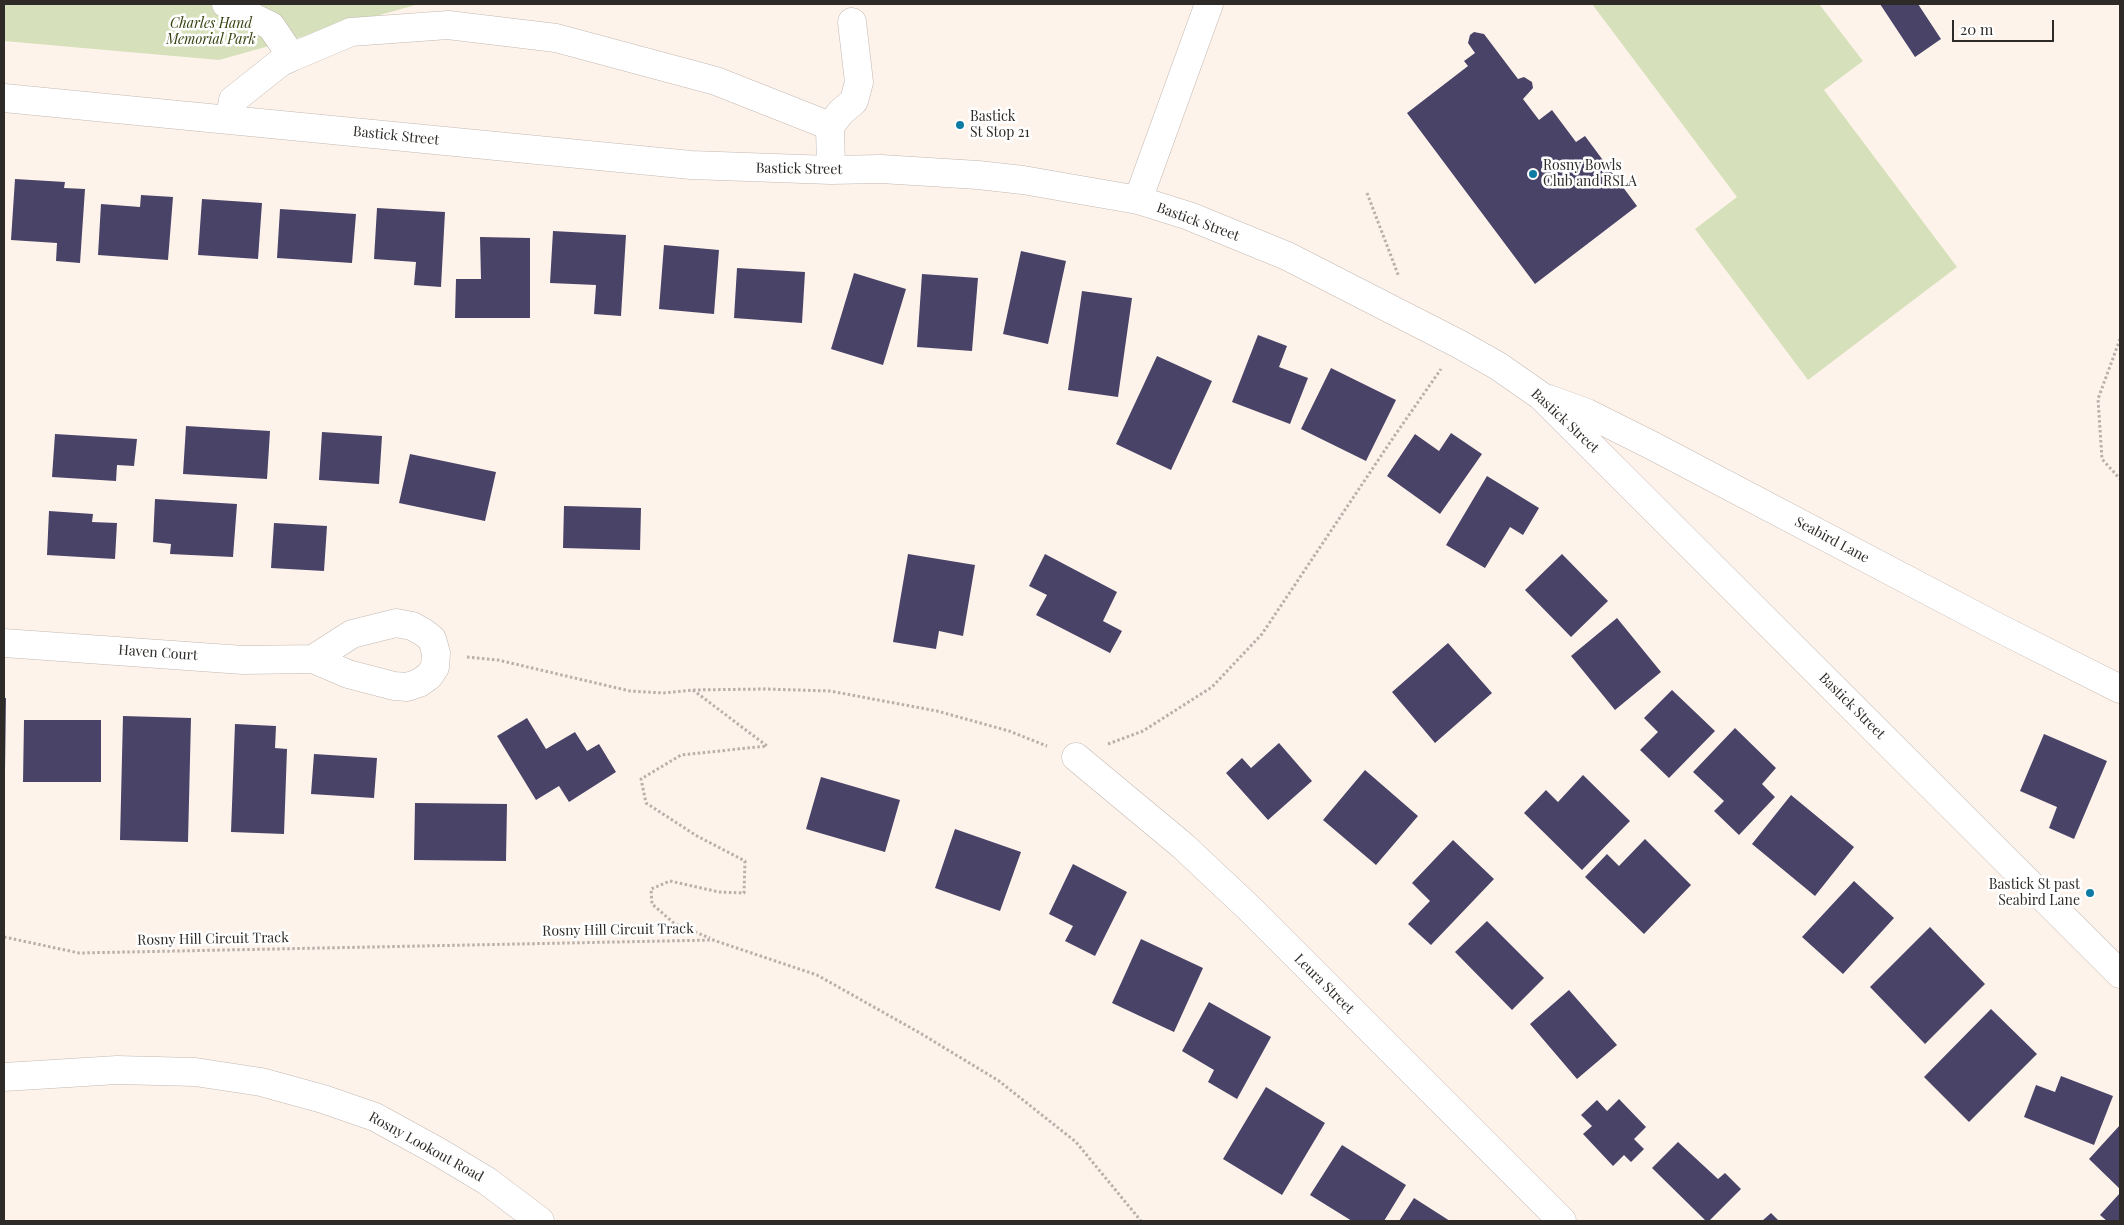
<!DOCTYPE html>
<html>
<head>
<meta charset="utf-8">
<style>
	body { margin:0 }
	#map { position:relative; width:2124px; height:1225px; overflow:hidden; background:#fef3eb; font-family:"Playfair Display",serif }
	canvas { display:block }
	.frame { position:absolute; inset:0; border:5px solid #2e2a27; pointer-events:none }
	.scale { position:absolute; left:1952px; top:20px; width:102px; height:22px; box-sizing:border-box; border:2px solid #2e2a27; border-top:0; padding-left:6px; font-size:15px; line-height:18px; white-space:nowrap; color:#2e2a27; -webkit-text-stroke:4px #fff; paint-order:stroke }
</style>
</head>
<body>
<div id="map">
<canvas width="2124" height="1225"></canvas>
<div class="frame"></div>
<div class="scale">20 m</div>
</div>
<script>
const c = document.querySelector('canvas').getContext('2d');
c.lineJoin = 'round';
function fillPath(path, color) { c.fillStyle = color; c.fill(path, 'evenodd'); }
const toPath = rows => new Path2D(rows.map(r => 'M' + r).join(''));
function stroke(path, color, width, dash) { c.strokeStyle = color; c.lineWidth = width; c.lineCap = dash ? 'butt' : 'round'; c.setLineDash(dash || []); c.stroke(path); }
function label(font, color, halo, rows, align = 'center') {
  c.font = font + ' "Playfair Display",serif'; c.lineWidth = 5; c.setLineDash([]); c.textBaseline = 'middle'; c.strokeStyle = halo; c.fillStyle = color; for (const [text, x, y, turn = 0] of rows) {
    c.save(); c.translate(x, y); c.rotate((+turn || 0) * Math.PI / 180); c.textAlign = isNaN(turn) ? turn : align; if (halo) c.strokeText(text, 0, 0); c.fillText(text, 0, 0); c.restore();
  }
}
const green = toPath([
	[4,4,419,4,219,60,4,41],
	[1592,4,1819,4,1863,61,1824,90,1957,267,1808,380,1695,229,1737,197]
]);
const building = toPath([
	[1880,4,1918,4,1941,39,1915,57],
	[1474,32,1484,34,1518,79,1524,77,1532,82,1533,88,1523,99,1539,120,1552,110,1576,142,1585,136,1637,206,1535,284,1407,113,1468,66,1464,61,1475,53,1468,43,1470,35],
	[15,179,65,182,64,188,85,189,80,263,56,261,57,243,11,240],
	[141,195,173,197,168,260,98,255,101,204,140,207],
	[202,199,262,203,258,259,198,255],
	[377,208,445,212,441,287,414,285,416,262,374,259],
	[280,209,356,214,352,263,277,258],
	[553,231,626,235,621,316,594,314,596,285,550,283],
	[480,237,530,238,530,318,455,318,456,279,481,279],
	[664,245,719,250,714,314,659,309],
	[1021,251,1066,261,1048,344,1003,334],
	[737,268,805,272,802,323,734,318],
	[854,273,906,289,883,365,831,349],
	[922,274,978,278,972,351,917,347],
	[1082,291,1132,298,1118,397,1068,390],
	[1258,335,1287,346,1279,367,1308,378,1290,424,1232,402],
	[1157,356,1212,381,1171,470,1116,444],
	[1331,368,1396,400,1366,461,1301,429],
	[186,426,270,431,267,479,183,474],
	[322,432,382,436,379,484,319,480],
	[1451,433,1482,454,1440,514,1387,476,1415,434,1439,451],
	[55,434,137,439,134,466,117,465,116,481,52,477],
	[410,454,496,472,485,521,399,503],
	[1487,476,1539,508,1523,535,1510,527,1485,568,1446,545],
	[155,499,237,504,233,557,170,554,171,544,153,542],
	[564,506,641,508,640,550,563,548],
	[49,511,93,514,92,522,117,523,115,559,47,555],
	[274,523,327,526,324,571,271,568],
	[908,554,975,565,963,636,939,631,936,649,893,642],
	[1045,554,1117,592,1103,621,1122,631,1110,653,1036,615,1047,595,1029,586],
	[1562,554,1608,601,1571,637,1525,590],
	[1617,618,1661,672,1615,710,1571,656],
	[1448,643,1492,693,1435,743,1392,692],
	[1672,690,1715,731,1669,778,1640,750,1658,732,1644,718],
	[4,698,6,698,5,770,4,770],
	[123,716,191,718,188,842,120,840],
	[527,718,546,749,575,732,587,751,599,744,616,772,569,802,559,786,536,800,497,736],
	[24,720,101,720,101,782,23,782],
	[235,724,276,726,275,748,287,749,284,834,231,832],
	[1735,728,1776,768,1762,784,1775,797,1739,835,1714,811,1724,801,1693,772],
	[2044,734,2107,761,2074,839,2049,828,2057,807,2020,791],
	[1279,743,1312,781,1268,820,1226,773,1242,758,1251,768],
	[314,754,377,758,374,798,311,794],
	[1365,770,1418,816,1376,865,1323,820],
	[1583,775,1630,821,1582,870,1524,813,1546,790,1558,802],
	[821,777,900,800,885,852,806,829],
	[1791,795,1854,847,1815,896,1752,844],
	[415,803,507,804,506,861,414,860],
	[955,829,1021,852,1000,911,935,888],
	[1645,839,1691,885,1644,934,1585,877,1607,854,1619,866],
	[1453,840,1494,879,1431,945,1408,924,1430,901,1412,883],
	[1073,864,1127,892,1095,956,1065,941,1073,926,1049,914],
	[1854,881,1894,918,1843,974,1802,937],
	[1487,921,1544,978,1512,1010,1455,952],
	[1930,927,1985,984,1925,1044,1870,987],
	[1141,939,1203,968,1174,1032,1112,1003],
	[1569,990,1617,1045,1577,1079,1530,1024],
	[1209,1002,1271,1037,1237,1099,1208,1082,1214,1070,1182,1051],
	[1991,1009,2037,1054,1969,1122,1924,1077],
	[2061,1076,2113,1096,2094,1145,2024,1117,2036,1085,2055,1092],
	[1266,1087,1325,1123,1282,1195,1223,1159],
	[1619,1099,1646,1127,1634,1139,1644,1149,1631,1162,1624,1155,1613,1166,1583,1134,1592,1126,1581,1115,1597,1100,1607,1111],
	[2120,1125,2120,1189,2089,1159],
	[1678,1142,1718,1179,1725,1173,1741,1189,1709,1221,1706,1221,1652,1168],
	[1342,1145,1406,1185,1384,1221,1352,1221,1310,1195],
	[2120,1193,2120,1221,2107,1221,2100,1215],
	[1414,1198,1450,1221,1399,1221],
	[1771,1213,1779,1221,1762,1221]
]);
const path = toPath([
	[1367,193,1399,277],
	[2120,339,2098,399,2102,459,2120,479],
	[467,657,498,660,630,691,663,693,693,690,765,689,830,691,937,711,1009,731,1047,746],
	[693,690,767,746,681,755,641,779,646,803,697,836,745,861,744,893,719,892,670,881,651,889,652,904,675,924,710,938],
	[1108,744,1143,731,1212,687,1262,634,1395,435,1441,369],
	[4,937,79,953,713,940,817,975,920,1033,999,1081,1076,1142,1141,1221]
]);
const minor = toPath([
	[226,4,271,26,292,57],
	[4,98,691,165,831,170,881,169,978,175,1023,180,1138,200,1189,216,1287,256,1459,344,1498,366,1541,396,2120,974],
	[230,119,233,100,281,62,292,57,351,32,448,25,556,38,716,81,830,126],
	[831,170,830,126,841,112,854,101,859,82,852,22],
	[1138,200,1209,4],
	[1549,399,1587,413,1653,446,1997,627,2120,689],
	[4,643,243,660,313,659,348,674,394,686,407,687,419,683,429,676,435,667,436,653,432,639,423,632,412,626,396,623,352,634,313,659],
	[1076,757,1183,846,1250,909,1562,1221],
	[4,1077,117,1070,195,1072,261,1082,323,1099,375,1117,437,1151,487,1181,540,1221]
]);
const markers = [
	[960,125,5,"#0e7ba5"],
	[1533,174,5,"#0e7ba5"],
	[2090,893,5,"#0e7ba5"]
];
const parkNames = [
	["Charles Hand",211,24],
	["Memorial Park",211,40]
];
const poiNames = [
	["Bastick",970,117],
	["St Stop 21",970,133],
	["Rosny Bowls",1543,166],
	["Club and RSLA",1543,182],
	["Bastick St past",2080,885,"right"],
	["Seabird Lane",2080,901,"right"]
];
const streetNames = [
	["Bastick Street",396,136,6],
	["Bastick Street",799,169,1],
	["Bastick Street",1198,222,20],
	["Bastick Street",1565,421,43],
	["Seabird Lane",1832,540,28],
	["Haven Court",158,653,4],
	["Bastick Street",1852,706,45],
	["Rosny Hill Circuit Track",618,930,-1],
	["Rosny Hill Circuit Track",213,939,-1],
	["Leura Street",1324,984,45],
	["Rosny Lookout Road",426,1147,29]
];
fillPath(green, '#d6e0ba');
fillPath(building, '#494368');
stroke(minor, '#c3b8b1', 29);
stroke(path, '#b9b0aa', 3, [2.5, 2.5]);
stroke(minor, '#fff', 28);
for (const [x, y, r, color] of markers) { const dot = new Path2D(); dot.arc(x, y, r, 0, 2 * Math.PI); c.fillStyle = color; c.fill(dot); stroke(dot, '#fff', 2); }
label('italic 14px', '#35400d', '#fff', parkNames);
label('14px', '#2e2a27', '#fff', poiNames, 'left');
label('14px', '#2e2a27', '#fff', streetNames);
</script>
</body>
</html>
